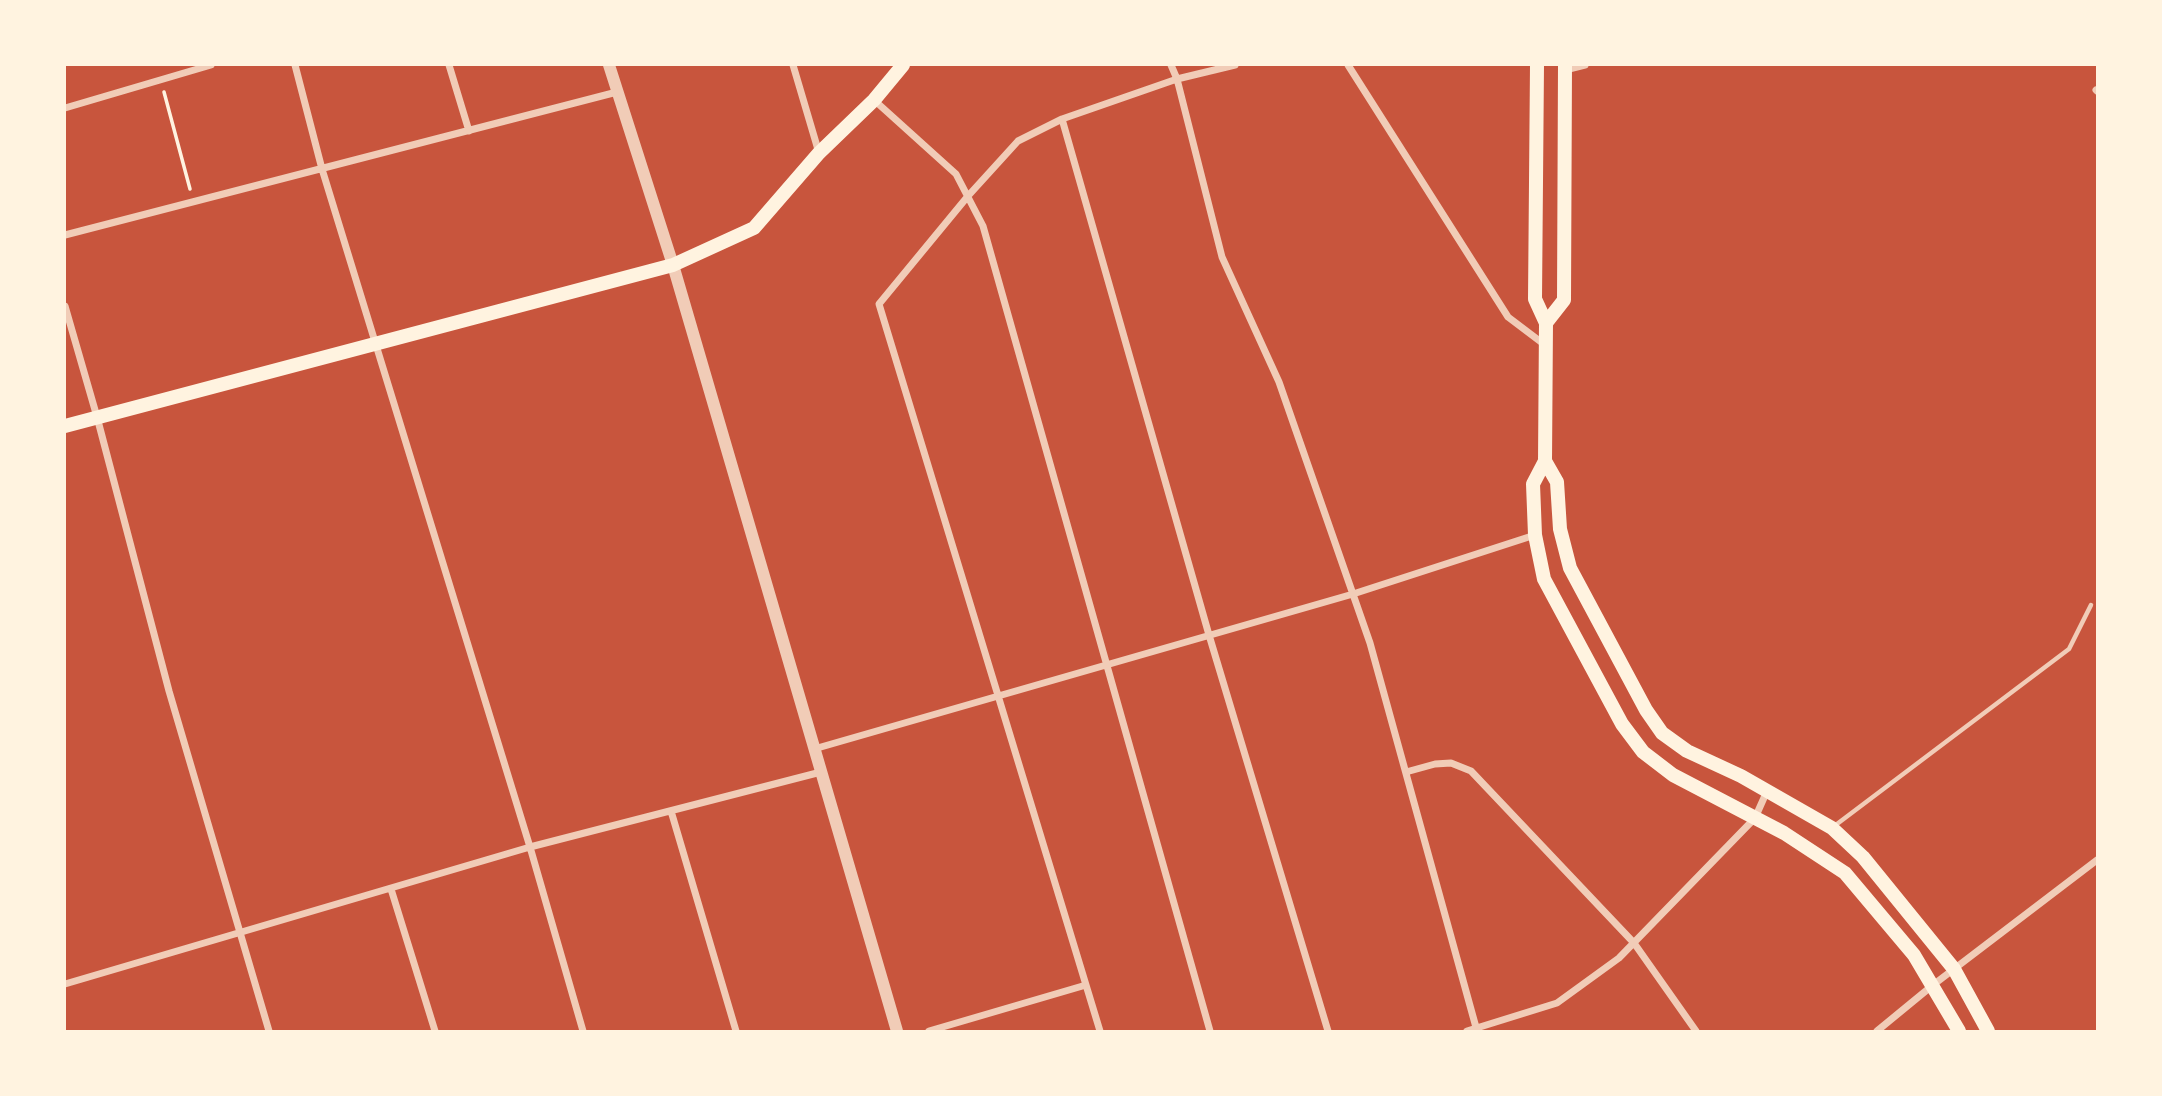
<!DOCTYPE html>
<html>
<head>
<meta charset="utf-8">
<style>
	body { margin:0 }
	#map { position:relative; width:2162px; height:1096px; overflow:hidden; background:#c8553d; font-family:Arial,sans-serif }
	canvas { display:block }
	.frame { position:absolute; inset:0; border:66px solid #fff3e0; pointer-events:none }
</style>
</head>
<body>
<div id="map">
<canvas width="2162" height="1096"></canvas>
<div class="frame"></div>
</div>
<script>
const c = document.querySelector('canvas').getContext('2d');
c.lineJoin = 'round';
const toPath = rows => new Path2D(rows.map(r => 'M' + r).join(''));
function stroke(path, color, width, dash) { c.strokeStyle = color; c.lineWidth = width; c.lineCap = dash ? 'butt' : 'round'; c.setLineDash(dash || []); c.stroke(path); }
const path = toPath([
	[164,92,190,189]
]);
const service = toPath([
	[1833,827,2069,649,2091,605]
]);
const minor = toPath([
	[295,65,322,169,530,847,583,1031],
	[449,65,469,131],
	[793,65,819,153],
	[1171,65,1177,79,1222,257,1279,382,1370,643,1477,1031],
	[1348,65,1508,317,1545,345],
	[1565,70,1585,65],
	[2096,90,2097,91],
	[874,100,956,174,983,226,1210,1031],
	[65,108,211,65],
	[1062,119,1209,635,1328,1031],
	[65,235,617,92],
	[65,306,97,417,169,691,269,1031],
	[814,749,1353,594,1535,535],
	[1406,772,1435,764,1451,763,1471,771,1634,943,1696,1031],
	[671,811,736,1031],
	[391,889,435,1031],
	[65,984,530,847,821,772],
	[929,1031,1086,985],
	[1100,1031,879,304,968,196,1018,141,1062,119,1177,79,1235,65],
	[1467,1031,1557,1003,1619,958,1755,818,1767,791],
	[1877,1031,1933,985,2097,860]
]);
const tertiary = toPath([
	[609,65,673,265,897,1031]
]);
const secondary = toPath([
	[1537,65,1535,299,1546,323,1545,461,1533,484,1535,535,1544,579,1622,724,1643,752,1673,775,1784,833,1845,873,1914,955,1959,1031],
	[1546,323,1564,300,1565,65],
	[65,426,673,265,754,228,819,153,874,100,903,65],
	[1545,461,1557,482,1560,529,1570,568,1646,710,1662,733,1687,751,1741,776,1832,828,1863,857,1954,969,1988,1031]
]);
stroke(path, '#fff3e0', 3.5);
stroke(service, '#f1ccb7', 4.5);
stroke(minor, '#f1ccb7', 7);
stroke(tertiary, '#f1ccb7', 12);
stroke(secondary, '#fff3e0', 14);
</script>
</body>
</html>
